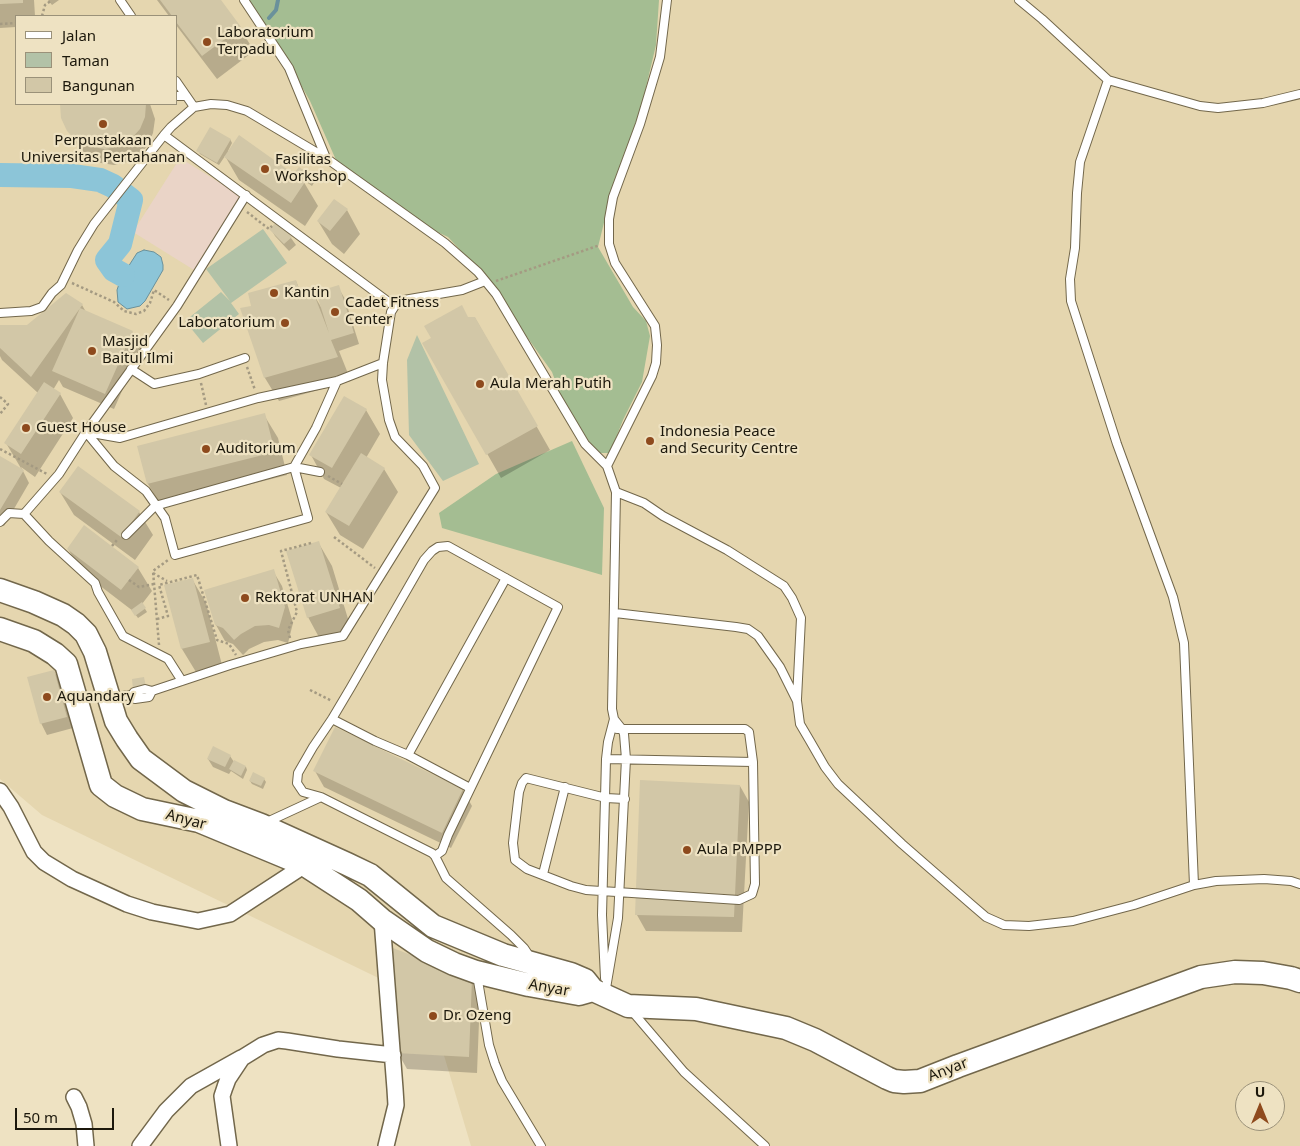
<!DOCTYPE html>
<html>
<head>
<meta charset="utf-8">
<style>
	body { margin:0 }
	#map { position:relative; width:1300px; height:1146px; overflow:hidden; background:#eee2c2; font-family:"Noto Sans",sans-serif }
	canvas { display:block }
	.legend { position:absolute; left:15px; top:15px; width:162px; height:90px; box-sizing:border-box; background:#eee2c2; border:1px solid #9a9179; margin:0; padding:6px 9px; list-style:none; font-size:15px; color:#1c180c }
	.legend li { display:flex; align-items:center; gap:10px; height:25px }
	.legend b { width:25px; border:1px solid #9a9179 }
	.north { position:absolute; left:1235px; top:1081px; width:50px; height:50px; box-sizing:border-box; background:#eee2c2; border:1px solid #9a9179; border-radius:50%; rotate:0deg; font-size:14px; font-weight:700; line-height:20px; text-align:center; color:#1c180c }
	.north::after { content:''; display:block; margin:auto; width:18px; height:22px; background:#8e4a1d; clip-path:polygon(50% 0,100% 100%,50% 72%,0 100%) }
	.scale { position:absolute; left:15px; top:1108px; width:99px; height:22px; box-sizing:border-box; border:2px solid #1c180c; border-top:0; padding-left:6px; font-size:15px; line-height:18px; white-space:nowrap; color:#1c180c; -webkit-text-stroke:4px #eee2c2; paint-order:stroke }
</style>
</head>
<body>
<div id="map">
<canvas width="1300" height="1146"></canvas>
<ul class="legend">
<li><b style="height:6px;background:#fff"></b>Jalan</li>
<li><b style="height:14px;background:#b2c2a7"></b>Taman</li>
<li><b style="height:14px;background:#d2c7a7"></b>Bangunan</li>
</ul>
<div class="north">U</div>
<div class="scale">50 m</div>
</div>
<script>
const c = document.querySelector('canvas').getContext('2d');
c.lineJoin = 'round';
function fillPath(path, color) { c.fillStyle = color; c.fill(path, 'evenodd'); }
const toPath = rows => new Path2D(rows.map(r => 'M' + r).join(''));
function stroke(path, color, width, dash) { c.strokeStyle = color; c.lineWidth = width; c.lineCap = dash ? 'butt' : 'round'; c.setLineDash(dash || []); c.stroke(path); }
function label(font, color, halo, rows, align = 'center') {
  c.font = font + ' "Noto Sans",sans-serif'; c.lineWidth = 4.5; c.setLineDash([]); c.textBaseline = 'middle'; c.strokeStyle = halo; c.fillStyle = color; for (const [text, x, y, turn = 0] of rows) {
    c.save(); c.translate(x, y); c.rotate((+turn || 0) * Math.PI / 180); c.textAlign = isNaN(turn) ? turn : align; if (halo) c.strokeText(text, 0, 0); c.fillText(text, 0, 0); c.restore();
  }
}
const built = toPath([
	[0,0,1300,0,1300,1146,471,1146,428,1002,42,815,0,779],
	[16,16,176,16,176,104,16,104],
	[1245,1091,1275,1091,1275,1121,1245,1121]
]);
const industrial = toPath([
	[180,158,241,196,194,270,133,232]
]);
const green = toPath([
	[263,229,287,263,231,303,239,314,203,343,185,321,221,292,230,301,206,269],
	[417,335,479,464,443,481,409,435,407,360]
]);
const forest = toPath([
	[249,0,659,0,656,45,633,142,614,182,598,247,633,307,646,321,650,336,642,382,623,420,610,453,599,453,569,418,552,372,480,271,448,237,433,230,336,160,310,101,284,55],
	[572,441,604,508,602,575,442,528,439,513,496,474]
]);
const water = toPath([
	[144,250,154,252,161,257,163,265,163,270,145,301,140,306,127,309,118,302,117,290,121,278,137,253,144,250]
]);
const shadow = toPath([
	[0,0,34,0,35,16,16,16,16,27,0,28],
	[48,0,59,0,52,5],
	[157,0,219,0,240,28,254,51,217,79,176,25,176,16,169,16],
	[61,104,150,104,155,119,153,133,148,145,139,155,127,162,114,165,101,163,88,157,78,147,63,117],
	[230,139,232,143,228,151,229,152,299,179,296,173,313,178,315,181,312,186,302,179,318,206,305,226,239,180,225,156,219,165,200,154,198,151],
	[347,210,360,234,344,254,332,244,318,221],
	[278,223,291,238,296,245,289,251,275,236,271,229],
	[296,281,301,293,311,290,321,307,338,287,345,299,359,344,339,351,351,381,279,401,265,378,253,306],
	[82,305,86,312,132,332,141,348,114,409,63,387,59,380,53,390,60,394,73,418,35,477,21,467,29,483,4,526,0,523,0,457,22,470,6,443,38,393,2,360,0,356,0,326,27,326],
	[468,318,475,318,550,450,501,478,424,343],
	[366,410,380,434,366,458,384,469,398,492,363,549,340,535,326,512,341,488,324,479,311,455],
	[264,415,278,438,287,475,162,507,148,484,139,447],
	[60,492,139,512,153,535,135,560,74,515],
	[318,542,332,566,352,632,321,641,308,617],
	[68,549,138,568,152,591,142,604,147,612,138,618,133,611,82,572],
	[273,571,282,586,293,623,288,643,278,640,264,642,249,649,243,655,233,644,225,641,216,625],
	[192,579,206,603,222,665,196,672,182,649,165,586],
	[54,671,60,683,73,728,47,735,41,723],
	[230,756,234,762,246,767,247,770,243,779,231,771,229,774,213,767,208,759],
	[315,771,463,790,472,806,451,848,324,787],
	[264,779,266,782,263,789,252,784,250,781],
	[641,782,740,786,749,802,742,932,646,931,637,915],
	[471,980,480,996,477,1073,407,1069,398,1053]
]);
const stream = toPath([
	[269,18,276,10,278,0]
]);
const river = toPath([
	[0,175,72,176,100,180,113,186,131,200,120,244,107,260,114,270,123,275]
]);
const building = toPath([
	[0,0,23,0,23,3,0,4],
	[160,0,221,0,241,27,202,56,176,22,176,16,172,16],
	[60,104,146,104,145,117,140,129,130,140,118,147,105,149,91,147,77,141,67,131,61,118],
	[210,127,231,139,217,163,196,151],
	[239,135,305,182,291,203,224,157],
	[299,167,314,177,310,183,294,173],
	[334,199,348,209,330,231,317,221],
	[278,221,292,237,284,244,269,229],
	[296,280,300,292,312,289,329,333,316,292,339,285,354,333,331,340,338,357,264,378,240,308,251,306,248,293],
	[66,293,83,304,31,377,0,348,0,325,27,325],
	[462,305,468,317,475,317,538,426,486,455,422,343,431,338,424,326],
	[80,308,133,331,105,394,52,371],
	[44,382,61,393,21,454,4,443],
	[344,396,367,409,332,468,309,455],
	[265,413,275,452,147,484,137,446],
	[361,453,385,468,349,526,325,512],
	[0,456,24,470,0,510],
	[78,466,140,511,121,537,59,492],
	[84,525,139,567,121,590,67,549],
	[319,541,340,608,307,618,286,551],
	[274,569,285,607,279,628,269,625,255,626,241,634,234,640,223,628,215,625,204,590],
	[193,578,210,642,181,649,164,585],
	[142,602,146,608,135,616,131,610],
	[54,670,67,717,40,724,27,677],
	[144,677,146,687,133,689,132,679],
	[335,727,463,789,442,833,313,771],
	[213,746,231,755,225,767,207,759],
	[234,760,246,766,241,776,229,769],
	[253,772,265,778,261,786,249,781],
	[640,780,740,785,734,917,635,915],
	[393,948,472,979,469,1057,397,1053]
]);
const path = toPath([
	[42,16,45,5,52,0],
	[0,24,16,23],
	[247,212,269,229,272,226],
	[496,281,600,245],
	[72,283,114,302,124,311,136,314,144,311,150,303,154,290,169,300],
	[247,367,255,390],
	[201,383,206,405],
	[0,397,8,404,0,414],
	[0,449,47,474],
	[328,476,342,484],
	[334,537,375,568],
	[112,546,117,540],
	[153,573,167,581],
	[129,580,139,587,154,584],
	[157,619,168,616,159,585,197,575,217,640,229,644,236,655],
	[290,638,288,630,297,612,281,551,311,543],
	[159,645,153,571,168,560],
	[310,690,332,701]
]);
const lane = toPath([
	[120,0,131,16],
	[244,0,289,68,326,158],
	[1019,0,1042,19,1108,80,1200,106,1218,108,1263,103,1300,94],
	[1108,80,1080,162,1077,193,1075,248,1070,279,1071,301,1117,444,1173,597,1184,643,1194,885],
	[176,81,194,107],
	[176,96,186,96],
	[164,135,394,306],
	[0,313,31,311,42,307,52,293,61,285,78,250,94,224,164,135,171,127,194,107,211,104,227,105,247,111,326,158,445,243,478,272,496,294,585,444,607,466,616,492,612,709,614,719,622,729,624,734,626,759,618,918,605,994],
	[131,369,154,384,199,374,245,358],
	[86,432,114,466,146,491,165,518,175,555,308,518,294,467,316,428,337,381],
	[86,432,120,438,258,398,337,381,383,363],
	[607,466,652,376,656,363,657,345,655,326,615,263,609,244,609,219,613,197,640,124,660,57,667,0],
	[616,492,644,503,663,516,727,550,784,586,792,598,801,618,797,699],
	[24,514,59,474,86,432,177,306,246,195],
	[0,522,9,513,24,514,49,541,95,583,98,592,123,636,168,659,182,681],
	[126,535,155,506,294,467,320,472],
	[615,613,736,627,748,629,758,636,780,667,797,701,800,724,810,741,825,767,838,784,902,844,972,905,986,917,1004,925,1029,926,1073,921,1134,905,1194,885,1216,881,1264,879,1291,881,1300,884],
	[132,695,134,692,145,689,152,691],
	[111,697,132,695,135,699,149,697,152,691,230,665,301,644,343,636,435,488,423,466,395,437,389,420,382,380,383,363,391,312,398,301,462,290,485,281],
	[332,719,375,741,408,755,470,788],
	[617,729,745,729,749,732,753,762],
	[408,755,506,578],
	[606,759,753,762,755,884,752,894,739,900,586,890,571,886,527,869,515,860,513,843,519,792,522,783,526,778,606,798,625,799],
	[321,797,303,792,297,783,298,773,313,747,332,719,351,687,424,560,432,551,438,547,448,546,558,607,448,835,442,851,435,856,446,878,511,935,524,948,530,957],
	[267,822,321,797,432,853,435,856],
	[543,874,565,787],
	[477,975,489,1045,495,1064,502,1081,541,1146],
	[605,978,602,915,606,759,608,742,614,719],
	[631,1010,684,1072,765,1146]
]);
const street = toPath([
	[0,791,11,807,34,852,44,862,72,879,127,904,152,912,198,921,230,914,305,865],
	[382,920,395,1089,396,1105,386,1146],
	[74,1097,79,1107,84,1124,86,1146],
	[140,1146,166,1111,191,1086,241,1058],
	[229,1146,222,1096,225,1087,228,1079,242,1058,263,1045,278,1040,287,1041,338,1049,393,1055]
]);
const secondary = toPath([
	[0,590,34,602,63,615,76,624,86,634,95,652,116,721,127,739,141,759,184,791,224,811,261,825,347,864,370,875,433,926,503,955,571,974,585,980,593,990],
	[0,629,34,641,55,654,66,664,101,785,115,796,142,809,199,821,305,865,359,900,382,920,427,951,454,964,476,972,529,985,579,994,593,990,628,1006,696,1009,786,1028,815,1040,887,1078,894,1081,904,1082,920,1081,958,1066,1201,977,1235,972,1263,973,1291,978,1300,981]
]);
const markers = [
	[207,42,5,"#8e4a1d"],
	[103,124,5,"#8e4a1d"],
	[265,169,5,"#8e4a1d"],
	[274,293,5,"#8e4a1d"],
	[335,312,5,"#8e4a1d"],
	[285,323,5,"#8e4a1d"],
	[92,351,5,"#8e4a1d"],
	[480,384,5,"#8e4a1d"],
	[26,428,5,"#8e4a1d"],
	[650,441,5,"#8e4a1d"],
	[206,449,5,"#8e4a1d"],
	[245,598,5,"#8e4a1d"],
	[47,697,5,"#8e4a1d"],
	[687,850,5,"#8e4a1d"],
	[433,1016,5,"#8e4a1d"]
];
const poiNames = [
	["Laboratorium",217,33],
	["Terpadu",217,50],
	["Perpustakaan",103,141,"center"],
	["Universitas Pertahanan",103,158,"center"],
	["Fasilitas",275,160],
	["Workshop",275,177],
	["Kantin",284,293],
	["Cadet Fitness",345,303],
	["Center",345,320],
	["Laboratorium",275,323,"right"],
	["Masjid",102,342],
	["Baitul Ilmi",102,359],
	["Aula Merah Putih",490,384],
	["Guest House",36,428],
	["Indonesia Peace",660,432],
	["and Security Centre",660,449],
	["Auditorium",216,449],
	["Rektorat UNHAN",255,598],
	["Aquandary",57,697],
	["Aula PMPPP",697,850],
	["Dr. Ozeng",443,1016]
];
const streetNames = [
	["Anyar",186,820,15],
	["Anyar",549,988,10],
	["Anyar",948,1070,-21]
];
fillPath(built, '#e5d6af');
fillPath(industrial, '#ead4c7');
fillPath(green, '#b2c2a7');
fillPath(forest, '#a4bd92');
fillPath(water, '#8cc5d8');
stroke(water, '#6a919b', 1);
fillPath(shadow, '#0003');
stroke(stream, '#6a919b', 4);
stroke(river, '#8cc5d8', 24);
fillPath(building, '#d2c7a7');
stroke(lane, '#72674b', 10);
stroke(street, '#72674b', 18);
stroke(secondary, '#72674b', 25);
stroke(path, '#a49a82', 2.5, [2.5, 2.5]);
stroke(lane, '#fff', 8);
stroke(street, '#fff', 15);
stroke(secondary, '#fff', 22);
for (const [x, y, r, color] of markers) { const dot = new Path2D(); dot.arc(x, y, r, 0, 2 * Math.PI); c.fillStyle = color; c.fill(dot); stroke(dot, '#eee2c2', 2); }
label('15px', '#1c180c', '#eee2c2', poiNames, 'left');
label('15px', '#1c180c', '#eee2c2', streetNames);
</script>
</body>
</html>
